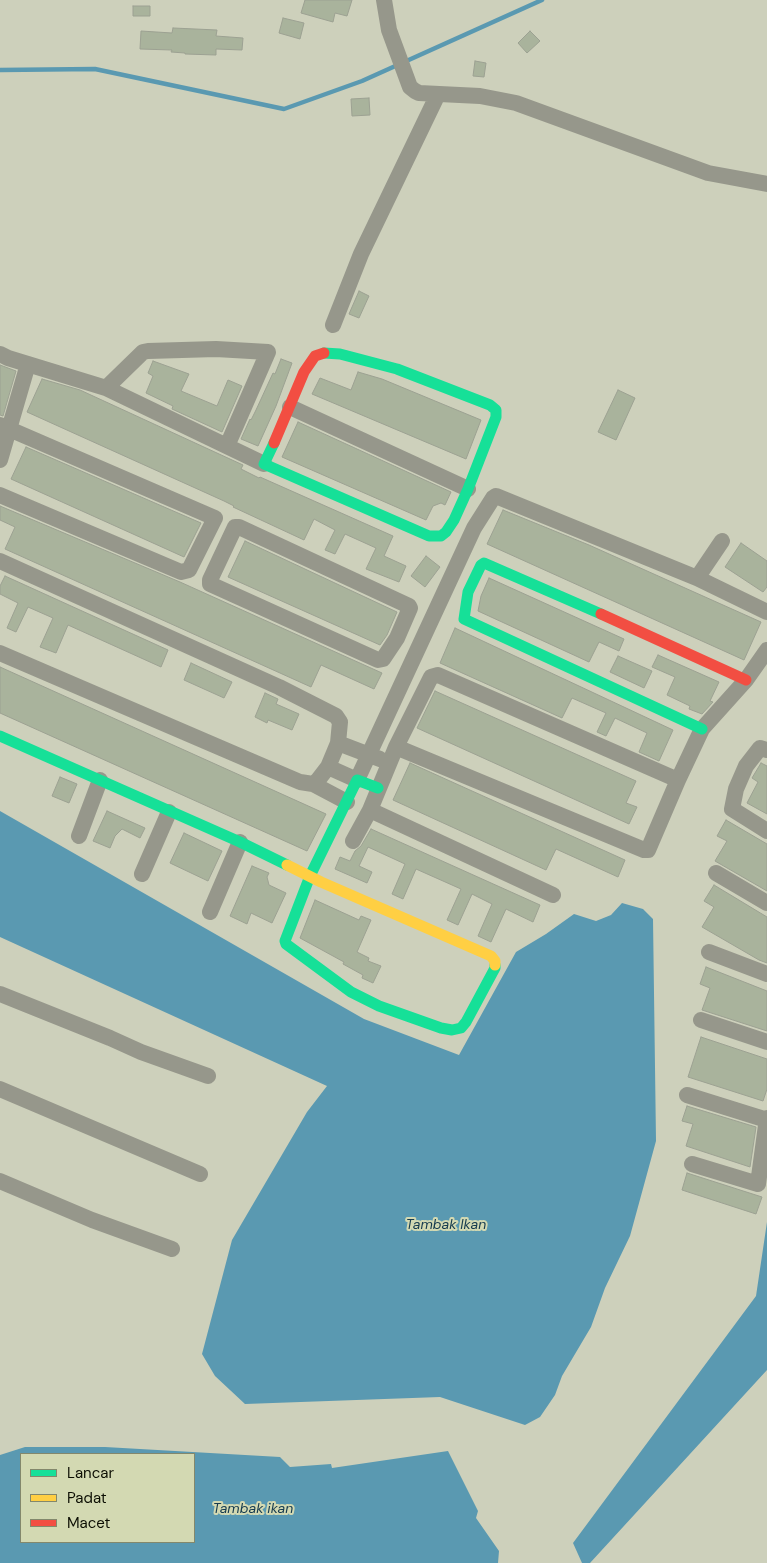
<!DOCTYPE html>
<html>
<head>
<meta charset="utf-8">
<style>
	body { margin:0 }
	#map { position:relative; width:767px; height:1563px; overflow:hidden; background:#cdd0bb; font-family:"DM Sans",sans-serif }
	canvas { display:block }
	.legend { position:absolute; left:20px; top:1453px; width:175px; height:90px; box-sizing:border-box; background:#d3d9b2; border:1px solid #83886c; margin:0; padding:6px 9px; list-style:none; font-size:15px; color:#0c0e03 }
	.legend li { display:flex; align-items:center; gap:10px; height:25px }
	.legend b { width:25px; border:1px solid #83886c }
</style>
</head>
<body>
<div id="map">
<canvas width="767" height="1563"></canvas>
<ul class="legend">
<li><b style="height:6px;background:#16e098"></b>Lancar</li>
<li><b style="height:6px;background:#ffcf43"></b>Padat</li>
<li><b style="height:6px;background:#f24e42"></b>Macet</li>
</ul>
</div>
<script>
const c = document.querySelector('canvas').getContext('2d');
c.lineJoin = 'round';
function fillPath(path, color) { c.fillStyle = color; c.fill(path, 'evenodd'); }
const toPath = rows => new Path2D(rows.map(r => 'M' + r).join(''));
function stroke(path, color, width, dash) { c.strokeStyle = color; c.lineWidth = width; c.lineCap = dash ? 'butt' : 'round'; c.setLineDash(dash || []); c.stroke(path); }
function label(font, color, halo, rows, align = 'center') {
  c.font = font + ' "DM Sans",sans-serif'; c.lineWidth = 4; c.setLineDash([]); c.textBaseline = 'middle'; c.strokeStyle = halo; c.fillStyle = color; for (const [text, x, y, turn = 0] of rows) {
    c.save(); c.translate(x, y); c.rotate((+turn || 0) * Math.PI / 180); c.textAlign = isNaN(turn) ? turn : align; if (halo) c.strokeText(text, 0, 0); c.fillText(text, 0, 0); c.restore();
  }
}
const water = toPath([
	[0,811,364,1019,459,1055,516,952,546,934,574,914,596,921,611,915,622,903,643,909,653,919,656,1141,630,1236,605,1288,591,1327,562,1376,555,1395,540,1417,525,1425,440,1397,245,1404,215,1376,202,1354,232,1240,307,1112,327,1086,0,937],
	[767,1222,767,1370,590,1563,582,1563,573,1543,756,1296],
	[25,1447,105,1447,280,1457,290,1467,331,1464,332,1468,448,1451,478,1511,476,1518,499,1551,498,1563,0,1563,0,1455],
	[21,1454,194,1454,194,1542,21,1542]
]);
const stream = toPath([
	[0,70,95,69,284,109,362,81,542,0]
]);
const building = toPath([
	[305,0,352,0,347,16,335,13,333,22,301,13,305,0],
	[133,6,150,6,150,16,133,16,133,6],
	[283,18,304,23,300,39,279,33,283,18],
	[173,28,217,30,216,36,243,38,242,50,216,49,216,55,185,54,185,53,171,52,172,50,140,49,141,31,172,33,173,28],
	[530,31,540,41,527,53,518,43,530,31],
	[475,61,486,63,484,77,473,76,475,61],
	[369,98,370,115,352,116,351,99,369,98],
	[359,291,369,296,359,318,349,314,359,291],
	[281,359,292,363,276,406,258,446,241,439,250,419,251,420,256,410,273,373,275,374,281,359],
	[153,361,189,374,181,391,217,406,228,380,242,386,222,432,172,409,173,406,146,393,153,376,148,373,153,361],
	[0,365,16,371,3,416,0,415,0,365],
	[358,372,382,379,481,420,466,459,312,394,320,378,351,390,358,372],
	[42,379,80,390,243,465,241,469,259,478,260,477,393,536,384,556,406,566,399,582,366,569,376,548,345,534,335,554,325,550,335,530,314,519,304,540,233,507,234,506,224,501,27,412,42,379],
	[618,390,635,398,616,440,598,432,618,390],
	[298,422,451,492,445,505,441,503,433,506,426,520,282,457,298,422],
	[26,447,201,523,184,557,11,479,26,447],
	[0,506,180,582,382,673,374,689,321,665,311,687,5,549,15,527,0,520,0,506],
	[503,510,589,545,761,622,744,660,487,544,503,510],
	[245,541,397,612,387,635,380,645,228,577,245,541],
	[741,543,767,561,767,587,763,592,725,567,741,543],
	[426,556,440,567,425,587,411,576,426,556],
	[5,576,168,650,161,667,68,625,56,653,40,647,53,618,28,607,16,632,7,628,18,603,0,594,0,586,5,576],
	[489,578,624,639,619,651,599,642,589,662,478,611,481,596,489,578],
	[455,628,673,730,659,761,639,752,647,733,615,718,606,736,597,732,606,713,572,698,562,718,440,663,455,628],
	[658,655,719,682,710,701,713,702,702,714,689,709,690,706,667,695,675,677,652,667,658,655],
	[618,656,652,671,644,688,610,672,618,656],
	[191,663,232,682,224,698,184,680,191,663],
	[0,667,326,814,307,851,0,713,0,667],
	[435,691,636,781,626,803,637,807,629,824,417,728,435,691],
	[265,693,278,699,276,704,299,714,292,730,268,720,267,723,255,717,265,693],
	[410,763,625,860,618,877,556,849,546,870,393,800,410,763],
	[761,763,767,766,767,814,747,803,758,782,752,778,761,763],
	[60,777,77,784,69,803,52,796,60,777],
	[107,811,145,828,140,838,122,829,115,836,110,848,93,841,107,811],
	[726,820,767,844,767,891,715,861,727,841,717,836,726,820],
	[371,829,540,905,533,922,506,909,491,942,478,936,492,904,472,894,458,925,447,920,461,889,416,869,403,899,392,894,405,864,368,847,359,866,372,872,367,883,335,869,340,857,350,861,355,851,361,846,371,829],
	[184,833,222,851,208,881,170,863,184,833],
	[252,866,269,873,267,877,269,885,286,893,272,923,251,913,247,924,230,916,252,866],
	[714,885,767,917,767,963,759,960,702,927,714,907,704,901,714,885],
	[315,900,359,920,361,916,371,920,357,952,369,958,368,961,381,966,373,983,362,978,363,975,343,964,344,962,300,938,315,900],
	[706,967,767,991,767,1031,702,1010,710,988,700,984,706,967],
	[701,1037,767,1059,767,1089,763,1101,688,1077,701,1037],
	[687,1106,756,1127,750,1167,686,1146,693,1124,682,1121,687,1106],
	[687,1173,762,1197,756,1214,682,1190,687,1173]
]);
const street = toPath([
	[384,0,389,30,410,87,415,91,419,93,480,96,516,103,708,173,767,184],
	[333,325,361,254,438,94],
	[0,354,8,358,106,388,264,464],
	[106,388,143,352,148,351,216,349,268,352,227,446],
	[290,407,468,489],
	[0,425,215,518,189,570,181,572,0,495],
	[0,460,28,364],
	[235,527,239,527,409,606,410,608,397,638,383,659,378,660,210,584,210,580,235,527],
	[0,561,279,687,336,716,340,722,338,743,328,767],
	[697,578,722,541],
	[0,653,300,782,313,784,318,780,328,767,357,780,474,528,493,498,496,496,697,578,767,612],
	[338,743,380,759],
	[396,747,644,850,648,850,678,780,702,729,746,680,767,650],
	[767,750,760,748,746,766,736,789,732,809,767,831],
	[313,784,347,802],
	[79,836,100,780],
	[353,841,370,810],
	[716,873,767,903],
	[142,874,169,812],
	[553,895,370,810,396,747,431,677,438,675,678,780],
	[210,912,240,842],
	[709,952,767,974],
	[0,994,110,1038,141,1052,208,1076],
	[701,1020,767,1042],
	[0,1089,200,1174],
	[687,1095,767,1120],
	[692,1164,758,1184,767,1118],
	[0,1181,92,1220,172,1249]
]);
const fast = toPath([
	[274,443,264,464,429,536,441,536,446,532,454,520,468,489,496,417,496,410,490,405,397,369,340,354,324,353],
	[601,614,484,563,481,565,468,592,464,619,702,729],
	[0,736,240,842,287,865],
	[378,788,357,780,310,876,285,941,286,944,351,992,379,1006,441,1028,452,1030,461,1028,466,1022,495,968,495,965]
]);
const slow = toPath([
	[287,865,321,882,491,956,495,961,495,965]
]);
const jam = toPath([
	[274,443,304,372,315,356,324,353],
	[601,614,746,680]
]);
const waterNames = [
	["Tambak Ikan",446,1225],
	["Tambak ikan",253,1509]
];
fillPath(water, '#5a99b1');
stroke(stream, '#5a99b1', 4.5);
fillPath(building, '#a9b39c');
stroke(building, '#9ca192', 1);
stroke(street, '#96978b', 16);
stroke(fast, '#16e098', 11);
stroke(slow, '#ffcf43', 11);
stroke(jam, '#f24e42', 11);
label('italic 14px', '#153a4e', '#d3d9b2', waterNames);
</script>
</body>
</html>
